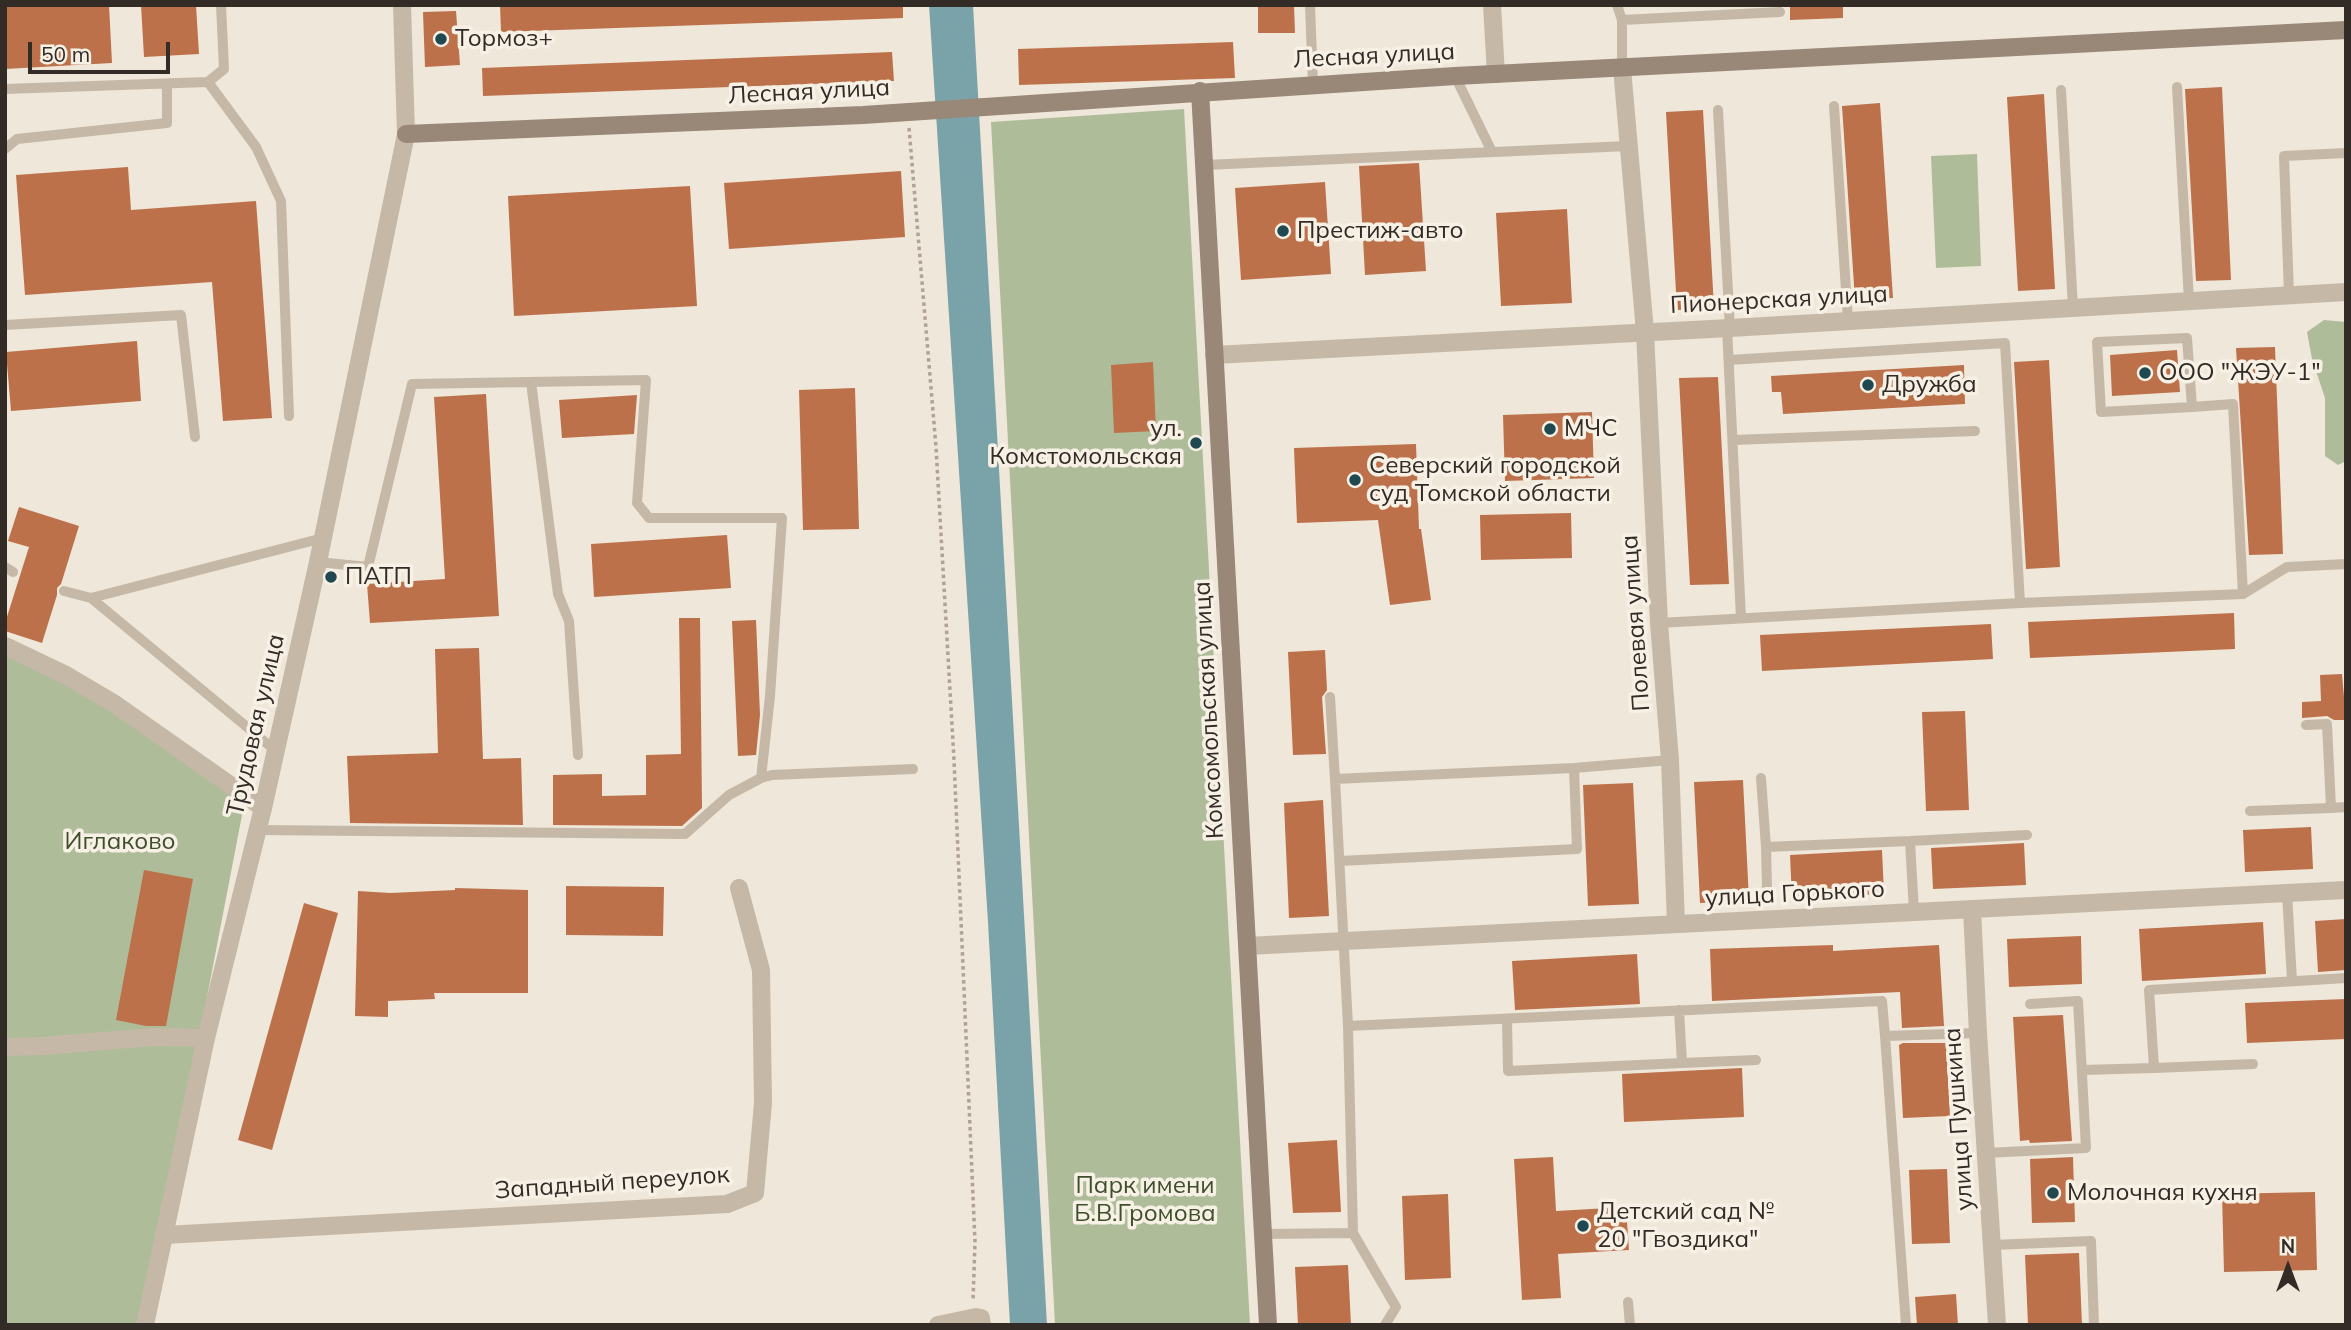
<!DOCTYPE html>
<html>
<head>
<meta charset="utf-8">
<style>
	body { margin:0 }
	#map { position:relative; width:2351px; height:1330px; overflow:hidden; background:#efe7d9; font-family:Mulish,sans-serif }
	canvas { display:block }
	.frame { position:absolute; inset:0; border:7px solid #322b26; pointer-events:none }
	.north { position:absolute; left:2253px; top:1232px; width:70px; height:70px; -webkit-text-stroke:5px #f7f0e5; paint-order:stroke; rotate:0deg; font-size:19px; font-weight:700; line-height:28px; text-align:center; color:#322b26 }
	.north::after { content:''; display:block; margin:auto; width:24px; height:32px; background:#322b26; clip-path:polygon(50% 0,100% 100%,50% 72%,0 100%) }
	.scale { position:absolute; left:28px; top:42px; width:142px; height:32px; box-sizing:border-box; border:4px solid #322b26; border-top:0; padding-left:9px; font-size:21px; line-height:24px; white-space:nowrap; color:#322b26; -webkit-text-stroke:5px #f7f0e5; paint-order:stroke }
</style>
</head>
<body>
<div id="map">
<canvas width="2351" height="1330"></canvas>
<div class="frame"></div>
<div class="north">N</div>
<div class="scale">50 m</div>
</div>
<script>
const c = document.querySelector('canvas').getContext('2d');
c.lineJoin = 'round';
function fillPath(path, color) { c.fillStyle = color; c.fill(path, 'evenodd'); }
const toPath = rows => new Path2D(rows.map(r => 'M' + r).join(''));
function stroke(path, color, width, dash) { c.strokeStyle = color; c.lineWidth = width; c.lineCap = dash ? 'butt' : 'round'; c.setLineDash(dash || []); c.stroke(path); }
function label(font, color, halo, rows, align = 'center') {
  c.font = font + ' Mulish,sans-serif'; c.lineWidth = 7; c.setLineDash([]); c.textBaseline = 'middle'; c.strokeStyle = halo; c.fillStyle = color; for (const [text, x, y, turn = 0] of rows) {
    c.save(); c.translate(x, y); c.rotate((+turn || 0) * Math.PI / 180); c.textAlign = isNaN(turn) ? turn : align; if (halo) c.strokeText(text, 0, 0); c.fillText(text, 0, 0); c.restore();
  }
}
const green = toPath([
	[1184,109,1250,1325,1055,1325,991,122],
	[1977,154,1981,266,1936,268,1931,156],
	[2324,320,2346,322,2346,461,2338,465,2325,456,2325,398,2312,359,2307,332],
	[5,637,63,664,247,789,144,1325,5,1325]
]);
const water = toPath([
	[929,5,973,5,1047,1325,1010,1325,988,922]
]);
const building = toPath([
	[5,5,109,5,112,63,5,69],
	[141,5,196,5,199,54,144,57],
	[500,5,903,5,903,18,501,32],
	[1258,5,1294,5,1295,33,1258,33],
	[1790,5,1843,5,1843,18,1790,20],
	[456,11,460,65,425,67,423,12],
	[1233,42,1235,78,1019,85,1018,49],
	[892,52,894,81,483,96,482,68],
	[2222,87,2231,280,2196,281,2185,89],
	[2044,94,2055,289,2018,291,2007,97],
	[1880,103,1893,298,1855,300,1842,106],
	[1703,110,1714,308,1677,310,1666,112],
	[1419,163,1426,271,1365,275,1359,166],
	[128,167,131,210,256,201,272,418,223,421,212,282,25,295,16,175],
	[901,171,905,237,729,249,724,183],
	[1325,182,1331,274,1241,280,1235,188],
	[690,186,697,306,514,316,508,196],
	[1567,209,1572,303,1501,306,1496,213],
	[137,341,141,401,11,411,6,352],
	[2275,347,2283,554,2249,555,2236,348],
	[2177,350,2180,392,2112,396,2110,355],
	[2049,360,2060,567,2026,569,2014,362],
	[1153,362,1156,431,1114,433,1111,365],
	[1964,365,1965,404,1783,414,1781,392,1772,392,1771,376],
	[1718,377,1729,584,1690,585,1679,378],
	[855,388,859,529,803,530,799,390],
	[486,394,499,616,370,623,367,584,445,579,434,397],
	[637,395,634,434,562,438,559,400],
	[1592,412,1594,478,1505,481,1503,415],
	[1416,444,1419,529,1421,529,1431,600,1390,605,1378,520,1297,523,1294,448],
	[19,507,79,526,61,584,57,588,57,595,42,643,5,631,5,623,29,547,8,541],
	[1571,513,1572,558,1481,560,1480,515],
	[727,535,731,588,594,597,591,544],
	[2234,613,2235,649,2030,658,2028,622],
	[679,618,700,618,702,808,682,826,553,825,553,775,602,774,602,796,646,795,646,755,681,754],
	[756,620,760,715,756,755,738,756,732,621],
	[1991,624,1993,659,1762,671,1760,635],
	[479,648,483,759,521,758,523,825,350,823,347,756,438,753,435,649],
	[1325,650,1327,690,1322,697,1326,754,1293,755,1288,652],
	[2342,674,2346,720,2334,720,2327,716,2302,718,2302,702,2321,701,2320,675],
	[1965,711,1969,810,1926,811,1922,712],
	[1743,780,1749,900,1700,903,1694,782],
	[1633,783,1639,904,1588,906,1583,785],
	[1323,800,1329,916,1289,918,1284,803],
	[2311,827,2313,869,2245,872,2243,830],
	[2024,843,2026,885,1933,889,1931,848],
	[1882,850,1884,894,1792,898,1790,855],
	[144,870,193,879,166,1026,146,1026,116,1020],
	[566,886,664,887,663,936,566,935],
	[455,888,528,890,528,993,434,993,435,999,388,1001,388,1017,355,1016,358,891,390,893,455,890],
	[304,903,338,913,272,1150,238,1140],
	[2346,919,2346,970,2318,972,2315,921],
	[2263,922,2266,974,2142,981,2139,929],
	[2081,936,2082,984,2009,987,2007,939],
	[1833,945,1833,951,1939,945,1944,1026,1902,1028,1900,992,1712,1001,1710,949],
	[1637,954,1640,1004,1515,1010,1512,961],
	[2346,999,2346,1039,2247,1043,2245,1003],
	[2063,1015,2072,1141,2030,1143,2029,1140,2020,1141,2013,1017],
	[1903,1043,1946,1043,1950,1116,1903,1118,1899,1045],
	[1742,1068,1744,1117,1624,1122,1622,1074],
	[1337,1140,1341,1212,1293,1213,1288,1143],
	[1553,1157,1556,1211,1626,1207,1629,1250,1558,1254,1561,1298,1522,1300,1514,1159],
	[2073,1157,2075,1222,2032,1223,2030,1159],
	[1947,1169,1950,1243,1912,1244,1909,1170],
	[2315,1192,2317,1270,2224,1272,2222,1194],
	[1448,1194,1451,1278,1405,1280,1402,1196],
	[2079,1253,2082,1325,2028,1325,2025,1255],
	[1348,1265,1351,1325,1298,1325,1295,1267],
	[1956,1294,1958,1325,1917,1325,1915,1297]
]);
const path = toPath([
	[909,128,936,447,954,760,975,1242,973,1301]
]);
const service = toPath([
	[1310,5,1313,85],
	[1617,5,1622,20,1622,68],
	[1622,20,1780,12],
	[1455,76,1492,152],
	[208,82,256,147,281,201,289,416],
	[2177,87,2189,301],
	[5,89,208,82,224,69,221,5],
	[2061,90,2073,308],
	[1834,106,1848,321],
	[1718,110,1730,328],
	[5,149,17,139,167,123,167,84],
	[1205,165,1628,146],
	[2289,295,2284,156,2346,153],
	[5,325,181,315,195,437],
	[1727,328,1741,618],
	[1729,360,2005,343,2020,603,2243,594,2233,404,2192,407,2101,412,2097,342,2187,338,2192,407],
	[531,382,558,594,569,621,578,755],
	[1733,440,1975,431],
	[318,562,368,567,412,384,646,380,637,503,649,518,782,518,770,696,761,778,772,775,913,769],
	[5,567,13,572],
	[64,591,91,598,323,538],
	[2243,594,2287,567,2346,564],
	[91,598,276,751],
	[1659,623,2020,603],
	[1330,697,1335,779],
	[1574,768,1670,760],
	[1761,778,1766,847,1910,841,1914,912],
	[2331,808,2346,807],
	[2250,811,2331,808,2327,724,2306,725],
	[258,830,685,834,729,795,761,778],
	[1910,841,2027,835],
	[1766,847,1767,887],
	[1340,861,1577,849,1574,768,1335,779,1348,1026,1353,1233],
	[2287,893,2292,981],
	[1507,1020,1508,1071,1682,1063,1679,1010],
	[1348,1026,1882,1001,1885,1036,1978,1033],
	[1885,1036,1906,1325],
	[1682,1063,1756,1060],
	[2154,1068,2253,1064],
	[2082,1070,2154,1068,2149,990,2346,978],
	[1986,1153,2086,1148,2078,1001,2030,1004],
	[1264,1234,1353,1233,1396,1307,1385,1325],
	[1992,1245,2091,1241,2094,1325],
	[1628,1302,1630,1325]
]);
const minor = toPath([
	[1492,5,1496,74],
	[1622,68,1645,332,1659,623,1670,760,1676,924],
	[1214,355,1730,328,2346,292],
	[5,646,66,675,115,704,263,808],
	[1972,909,1978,1033,1997,1325],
	[1247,946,2346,890],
	[5,1047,42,1046,153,1037,206,1038],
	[165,1235,727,1204,755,1193,763,1103,761,970,739,888],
	[938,1325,976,1317,981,1318,982,1325]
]);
const tertiary = toPath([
	[145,1325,206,1038,263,808,318,562,406,134,402,5]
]);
const secondary = toPath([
	[1200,91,1268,1325],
	[406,134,863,115,1455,76,2346,30]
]);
const markers = [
	[441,39,7,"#1f4850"],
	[1283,231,7,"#1f4850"],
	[2145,373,7,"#1f4850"],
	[1868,385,7,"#1f4850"],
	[1550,429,7,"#1f4850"],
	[1196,443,7,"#1f4850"],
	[1355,480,7,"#1f4850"],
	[331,577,7,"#1f4850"],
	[2053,1193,7,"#1f4850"],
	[1583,1226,7,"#1f4850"]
];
const poiNames = [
	["Тормоз+",455,39],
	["Престиж-авто",1297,231],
	["ООО \"ЖЭУ-1\"",2159,373],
	["Дружба",1882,385],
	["ул.",1182,429,"right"],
	["Комстомольская",1182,457,"right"],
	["МЧС",1564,429],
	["Северский городской",1369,466],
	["суд Томской области",1369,494],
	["ПАТП",345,577],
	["Молочная кухня",2067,1193],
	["Детский сад №",1597,1212],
	["20 \"Гвоздика\"",1597,1240]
];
const streetNames = [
	["Лесная улица",1374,56,-3],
	["Лесная улица",809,92,-3],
	["Пионерская улица",1779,300,-3],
	["Полевая улица",1636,623,-94],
	["Комсомольская улица",1209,710,-93],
	["Трудовая улица",256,725,-77],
	["улица Горького",1795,894,-3],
	["улица Пушкина",1959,1119,-94],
	["Западный переулок",612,1183,-4]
];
const parkNames = [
	["Иглаково",120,842],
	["Парк имени",1145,1186],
	["Б.В.Громова",1145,1214]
];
fillPath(green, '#aebc9a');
fillPath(water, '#7aa3a9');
fillPath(building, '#bc714a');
stroke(path, '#b1a291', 3.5, [3.5, 3.5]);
stroke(service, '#c6b8a6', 10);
stroke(minor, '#c6b8a6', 18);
stroke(tertiary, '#c6b8a6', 18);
stroke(secondary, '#998778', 18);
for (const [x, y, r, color] of markers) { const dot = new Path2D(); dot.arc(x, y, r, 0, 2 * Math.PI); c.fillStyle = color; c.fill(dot); stroke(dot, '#f7f0e5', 2.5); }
label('24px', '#322b26', '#f7f0e5', poiNames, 'left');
label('24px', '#322b26', '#f7f0e5', streetNames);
label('24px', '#3f4f2c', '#f7f0e5', parkNames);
</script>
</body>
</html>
